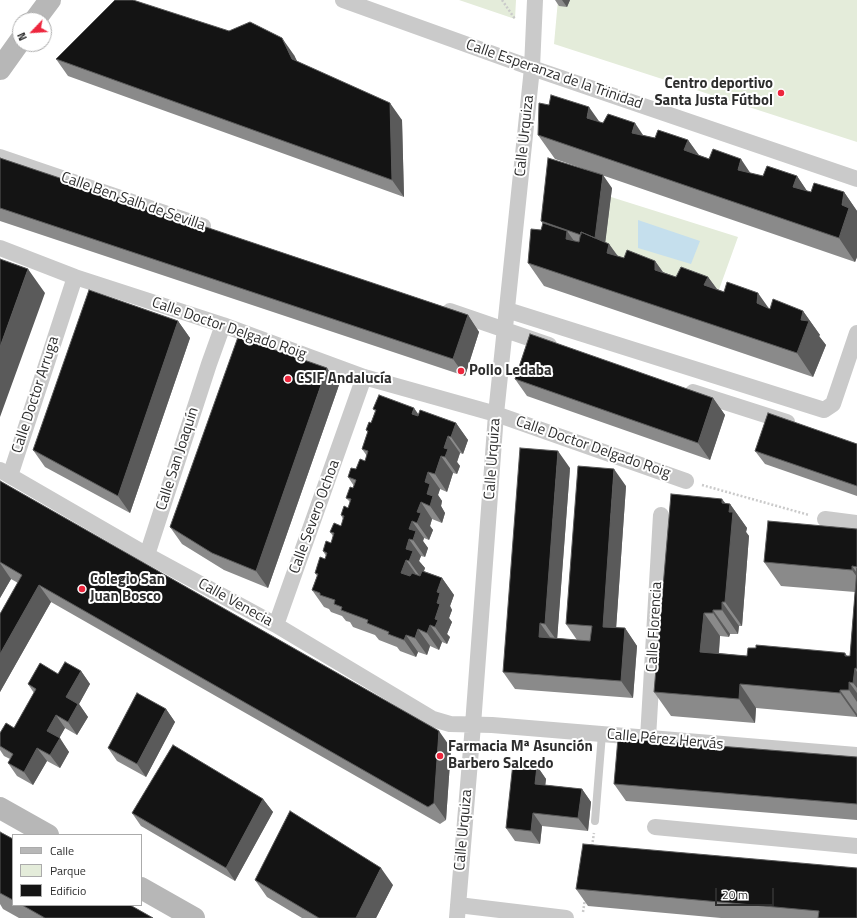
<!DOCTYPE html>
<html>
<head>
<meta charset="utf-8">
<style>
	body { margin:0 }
	#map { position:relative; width:857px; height:918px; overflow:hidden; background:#fff; font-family:"Titillium Web",sans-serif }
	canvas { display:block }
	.legend { position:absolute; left:12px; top:834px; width:130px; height:72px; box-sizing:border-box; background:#fff; border:1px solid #ababab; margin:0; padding:5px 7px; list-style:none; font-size:12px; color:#2d2d2d }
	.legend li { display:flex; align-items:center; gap:8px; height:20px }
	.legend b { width:20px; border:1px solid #ababab }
	.north { position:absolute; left:12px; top:12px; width:40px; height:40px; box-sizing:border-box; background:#fff; border:1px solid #ababab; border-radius:50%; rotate:245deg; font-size:11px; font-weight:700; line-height:16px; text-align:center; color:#2d2d2d }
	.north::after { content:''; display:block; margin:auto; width:14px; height:18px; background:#ed263d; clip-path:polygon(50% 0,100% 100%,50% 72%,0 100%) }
	.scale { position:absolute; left:715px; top:888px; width:59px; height:18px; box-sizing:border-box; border:2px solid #2d2d2d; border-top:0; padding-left:5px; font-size:12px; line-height:14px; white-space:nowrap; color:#2d2d2d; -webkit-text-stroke:3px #fff; paint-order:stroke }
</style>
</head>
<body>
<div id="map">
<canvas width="857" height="918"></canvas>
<ul class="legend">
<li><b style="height:5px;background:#b7b7b7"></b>Calle</li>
<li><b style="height:11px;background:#e4ecda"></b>Parque</li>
<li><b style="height:11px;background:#141414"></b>Edificio</li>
</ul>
<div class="north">N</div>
<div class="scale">20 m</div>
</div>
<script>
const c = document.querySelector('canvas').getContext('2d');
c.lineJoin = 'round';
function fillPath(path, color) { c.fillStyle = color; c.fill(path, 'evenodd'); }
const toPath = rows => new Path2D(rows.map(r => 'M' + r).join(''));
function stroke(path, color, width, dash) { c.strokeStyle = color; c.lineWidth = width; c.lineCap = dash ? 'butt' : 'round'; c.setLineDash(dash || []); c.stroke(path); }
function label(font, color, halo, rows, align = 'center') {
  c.font = font + ' "Titillium Web",sans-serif'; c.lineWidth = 4; c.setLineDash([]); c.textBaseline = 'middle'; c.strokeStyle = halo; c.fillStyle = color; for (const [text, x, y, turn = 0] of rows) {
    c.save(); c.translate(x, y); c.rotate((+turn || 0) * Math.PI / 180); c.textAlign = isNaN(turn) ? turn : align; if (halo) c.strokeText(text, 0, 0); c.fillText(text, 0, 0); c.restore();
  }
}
const green = toPath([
	[459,0,516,0,515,19],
	[558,0,857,0,857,142,554,44],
	[611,197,738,237,716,298,602,258]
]);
const water = toPath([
	[638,220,700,241,691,264,638,248]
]);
const path = toPath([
	[502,0,515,19],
	[702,485,809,515],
	[592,846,594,833],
	[583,912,585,899]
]);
const lane = toPath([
	[595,821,602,734]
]);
const street = toPath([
	[343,0,532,68,857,179],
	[0,157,203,226],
	[0,248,75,277,223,325,364,377,496,414,686,481],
	[507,310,824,410,833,404,857,333],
	[450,311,549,345],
	[693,392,787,422],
	[0,470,147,555,276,625,433,719,450,724,492,725,857,755],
	[10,476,75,277],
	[825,519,857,523],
	[147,555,209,364,223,325],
	[276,625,364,377],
	[648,738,661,515],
	[655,827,857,846],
	[458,905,566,918],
	[457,918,473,725,496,414,532,68,535,0]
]);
const secondary = toPath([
	[35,20,50,0],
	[0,69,20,41],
	[0,808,48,835],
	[141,888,194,918]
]);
const wall = toPath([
	[555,0,570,0,567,7,559,6],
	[294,55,297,61,402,120,404,197,68,76,56,59],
	[600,122,643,135,655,138,688,140,699,155,750,173,763,176,797,176,807,191,811,192,844,192,857,211,857,257,855,262,555,159,538,135],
	[0,158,468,315,479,332,465,376,0,221],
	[612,188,605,242,609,244,618,256,624,258,655,261,663,272,676,277,708,277,717,289,770,309,803,311,820,335,819,336,826,345,813,377,544,286,528,263,541,230,543,224,541,221],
	[178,321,190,338,130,513,45,467,33,450],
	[515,379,713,398,725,415,710,460,527,396],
	[339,385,268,588,224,570,182,544,170,527],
	[373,409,418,414,456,423,468,440,463,454,460,453,457,462,460,466,457,474,453,473,447,492,440,489,438,495,442,501,441,506,445,513,442,523,432,519,430,526,433,530,429,540,424,538,423,541,428,548,425,557,421,556,419,561,425,568,424,571,442,578,454,595,450,606,452,610,449,618,452,622,447,634,450,637,447,644,442,642,439,650,430,646,427,655,418,652,416,657,400,651,397,647,379,640,375,635,353,627,350,622,346,621,342,616,331,612,329,609,324,607,312,590,317,576,315,573,325,559,326,556,323,551,331,543,333,536,330,532,341,526,343,519,341,515,348,508,350,502,346,498,353,488,354,486,348,477,365,461,367,456,362,449,368,433,366,430,371,423,375,411],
	[857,444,857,496,765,464,755,451],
	[570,468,557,638,577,640,566,624,626,486,616,628,625,628,637,646,633,698,515,689,503,672],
	[0,481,451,748,446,820,440,824,51,602,0,692,0,614,18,583,11,579,0,598],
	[726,504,730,504,747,528,746,532,749,536,742,626,739,626,738,634,730,634,729,637,720,636,719,653,747,656,850,656,855,592,781,586,764,562,857,529,857,717,756,708,755,723,671,716,654,692],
	[81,671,90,684,79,704,88,717,77,735,65,728,59,738,69,752,60,768,47,761,33,785,17,776,8,763,10,759,4,756,0,750,0,733,14,728,34,693,28,684,58,674],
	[166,709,175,722,146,777,117,761,108,748],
	[857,757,857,820,626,801,614,784],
	[537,766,546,779,545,785,582,789,591,802,588,831,542,826,540,844,515,841,506,828],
	[263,799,273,812,235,881,141,826,132,813],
	[0,832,13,839,13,905,130,905,153,918,19,918,3,909,0,904],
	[857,868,857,918,721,918,588,906,576,889],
	[255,880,393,885,376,918,302,918,267,897]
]);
const shadedWall = toPath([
	[562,0,570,0,567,7],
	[282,38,294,55,304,76,292,59],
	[390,103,402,120,404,197,392,180],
	[589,107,606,131,587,118],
	[635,123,651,147,632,133],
	[688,140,705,164,684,150],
	[741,159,757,183,738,170],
	[603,175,612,188,604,253,594,240],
	[797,176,813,200,793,187],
	[844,192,857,211,857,257,855,262,839,238],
	[567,231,584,255,566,239],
	[609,244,626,268,607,253],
	[655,261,672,285,655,270],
	[28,269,45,293,0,417,0,347],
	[708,277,725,300,704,285],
	[758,293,775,317,757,303],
	[803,311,820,335,819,336,826,345,813,377,797,353,801,320],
	[468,315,479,332,465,376,453,359],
	[178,321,190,338,130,513,118,496],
	[327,368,339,385,268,588,256,571],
	[713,398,725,415,710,460,698,443],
	[414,408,426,425,412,414],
	[456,423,468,440,463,454,451,437],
	[448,436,460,453,457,462,460,466,457,474,445,457,444,448],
	[558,451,570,468,557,641,545,624],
	[441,456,453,473,447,492,435,474],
	[614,469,626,486,615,644,603,627],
	[428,472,440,489,438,495,442,501,441,506,445,513,442,523,430,506,425,482],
	[722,499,730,509,730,504,747,528,746,532,749,536,742,626,725,602],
	[421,502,432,519,430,526,433,530,429,540,417,523,417,512],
	[412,521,424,538,423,541,428,548,425,557,413,540,409,529],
	[409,539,421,556,419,561,425,568,421,578,409,561,406,549],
	[406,560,418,577,413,590,401,573],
	[0,563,11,579,0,598],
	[852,566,857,573,857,577,852,570],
	[442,578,454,595,450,606,452,610,449,618,452,622,447,634,450,637,447,644,435,627,435,619,437,603,437,592],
	[39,585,51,602,0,692,0,654],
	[722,602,739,626,738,634,722,610],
	[713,610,730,634,729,637,713,613],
	[704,613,720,636,717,675,700,652],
	[540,623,552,640,539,637],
	[430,625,442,642,439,650,427,633],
	[625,628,637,646,633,698,621,681],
	[418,629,430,646,427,655,415,638],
	[406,635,418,652,416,657,404,640],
	[845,653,856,669,855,668,857,672,857,688,853,683,845,656],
	[81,671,90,684,79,704,88,717,77,735,68,722,66,697],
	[849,682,857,693,857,702,849,690],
	[740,684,756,708,755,723,739,699],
	[840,690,857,714,857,717,840,693],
	[166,709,175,722,146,777,137,764],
	[56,715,65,728,56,744,47,731],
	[439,731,451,748,446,820,434,803],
	[60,738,69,752,60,768,50,755],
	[37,748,47,761,33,785,24,772],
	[537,766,546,779,544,797,535,784],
	[582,789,591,802,588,831,578,818],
	[263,799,273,812,235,881,226,868],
	[533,813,542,826,540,844,531,831],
	[381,868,393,885,376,918,356,918]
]);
const building = toPath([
	[115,0,133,0,229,31,250,22,282,38,292,59,390,103,392,180,56,59,115,0],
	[551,95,589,107,587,118,603,123,608,114,635,123,632,133,655,138,658,130,688,140,684,150,709,159,713,149,741,159,738,170,763,176,767,166,797,176,793,187,811,192,814,183,844,192,842,205,849,208,839,238,538,135,539,103,549,105,551,95],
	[0,158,468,315,453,359,0,208,0,158],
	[548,158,603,175,595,238,581,232,581,235,541,221,548,158],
	[543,223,567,231,566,239,579,242,581,232,609,244,607,253,624,258,627,250,655,261,655,270,676,277,681,267,708,277,704,285,724,292,727,282,758,293,757,303,770,309,773,299,803,311,801,320,809,321,797,353,528,263,531,229,541,230,543,223],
	[0,259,28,269,0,347,0,259],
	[89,290,178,321,118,496,33,450,89,290],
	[530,334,713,398,698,443,515,379,530,334],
	[238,337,327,368,256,571,212,553,170,527,238,337],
	[379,395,414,408,412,414,418,416,420,410,456,423,451,437,448,436,444,448,448,449,445,457,441,456,435,474,428,472,425,482,430,484,427,494,433,496,430,506,421,502,417,512,421,513,417,523,412,521,409,529,416,531,413,540,409,539,406,549,413,551,409,561,406,560,401,573,410,576,412,573,420,576,422,571,442,578,437,592,440,593,437,603,440,604,435,619,438,620,435,627,430,625,427,633,418,629,415,638,406,635,404,640,388,634,389,632,367,623,368,620,341,610,342,607,334,604,335,600,320,595,320,593,312,590,318,574,315,573,320,557,325,559,327,553,323,551,326,541,331,543,334,533,330,532,334,523,341,526,344,516,341,515,344,506,348,508,351,499,346,498,350,487,353,488,356,480,348,477,351,468,356,469,360,459,365,461,368,451,362,449,368,431,366,430,369,422,371,423,376,410,373,409,379,395],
	[768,413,857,444,857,486,755,451,768,413],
	[520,448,558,451,545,624,540,623,539,637,590,641,592,626,566,624,578,466,614,469,603,627,625,628,621,681,503,672,520,448],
	[0,481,439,731,434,803,428,807,39,585,0,654,0,614,22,575,0,562,0,481],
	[671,494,722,499,722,503,730,504,729,512,733,512,725,602,722,602,722,610,713,610,713,613,704,613,700,652,747,656,748,648,756,648,756,645,845,653,845,656,850,656,857,568,857,669,855,668,853,683,849,682,849,690,840,690,840,693,740,684,739,699,654,692,671,494],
	[768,521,857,529,857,567,852,566,852,570,764,562,768,521],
	[65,662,81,671,66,697,78,704,68,722,56,715,47,731,60,738,50,755,37,748,24,772,8,763,13,754,0,746,0,733,6,723,14,728,36,689,28,684,40,663,58,674,65,662],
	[137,693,166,709,137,764,108,748,137,693],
	[618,738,857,757,857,804,614,784,618,738],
	[173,745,263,799,226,868,132,813,173,745],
	[513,763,537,766,535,784,582,789,578,818,533,813,531,831,506,828,513,763],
	[290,811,381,868,356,918,319,918,255,880,290,811],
	[0,832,13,839,13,900,0,893,0,832],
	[583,844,857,868,857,918,818,918,819,911,576,889,583,844],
	[22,905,130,905,153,918,45,918,22,905]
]);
const markers = [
	[781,93,4,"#ed263d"],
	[461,371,4,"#ed263d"],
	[288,379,4,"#ed263d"],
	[82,589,4,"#ed263d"],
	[440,756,4,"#ed263d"]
];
const streetNames = [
	["Calle Esperanza de la Trinidad",554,75,19],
	["Calle Urquiza",525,136,-84],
	["Calle Ben Salh de Sevilla",133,202,19],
	["Calle Doctor Delgado Roig",229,329,19],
	["Calle Doctor Arruga",36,395,-72],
	["Calle Doctor Delgado Roig",593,448,19],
	["Calle San Joaquín",178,459,-72],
	["Calle Urquiza",493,459,-86],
	["Calle Severo Ochoa",315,517,-70],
	["Calle Venecia",235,603,29],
	["Calle Florencia",655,627,-87],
	["Calle Pérez Hervás",665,740,5],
	["Calle Urquiza",464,830,-85]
];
const poiNames = [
	["Centro deportivo",773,84,"right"],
	["Santa Justa Fútbol",773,101,"right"],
	["Pollo Ledaba",469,371],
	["CSIF Andalucía",296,379],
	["Colegio San",90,580],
	["Juan Bosco",90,597],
	["Farmacia Mª Asunción",448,747],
	["Barbero Salcedo",448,764]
];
fillPath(green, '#e4ecda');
fillPath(water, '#c5dfed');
stroke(path, '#cacaca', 2.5, [2, 2]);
stroke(lane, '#cacaca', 8);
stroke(street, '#cacaca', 16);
stroke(secondary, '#b7b7b7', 22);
fillPath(wall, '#8a8a8a');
fillPath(shadedWall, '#5a5a5a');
fillPath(building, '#141414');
stroke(building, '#5a5a5a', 1);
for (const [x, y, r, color] of markers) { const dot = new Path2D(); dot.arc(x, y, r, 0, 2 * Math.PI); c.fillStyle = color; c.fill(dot); stroke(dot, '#fff', 1.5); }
label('15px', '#2d2d2d', '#fff', streetNames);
label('bold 15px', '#2d2d2d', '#fff', poiNames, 'left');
</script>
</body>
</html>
